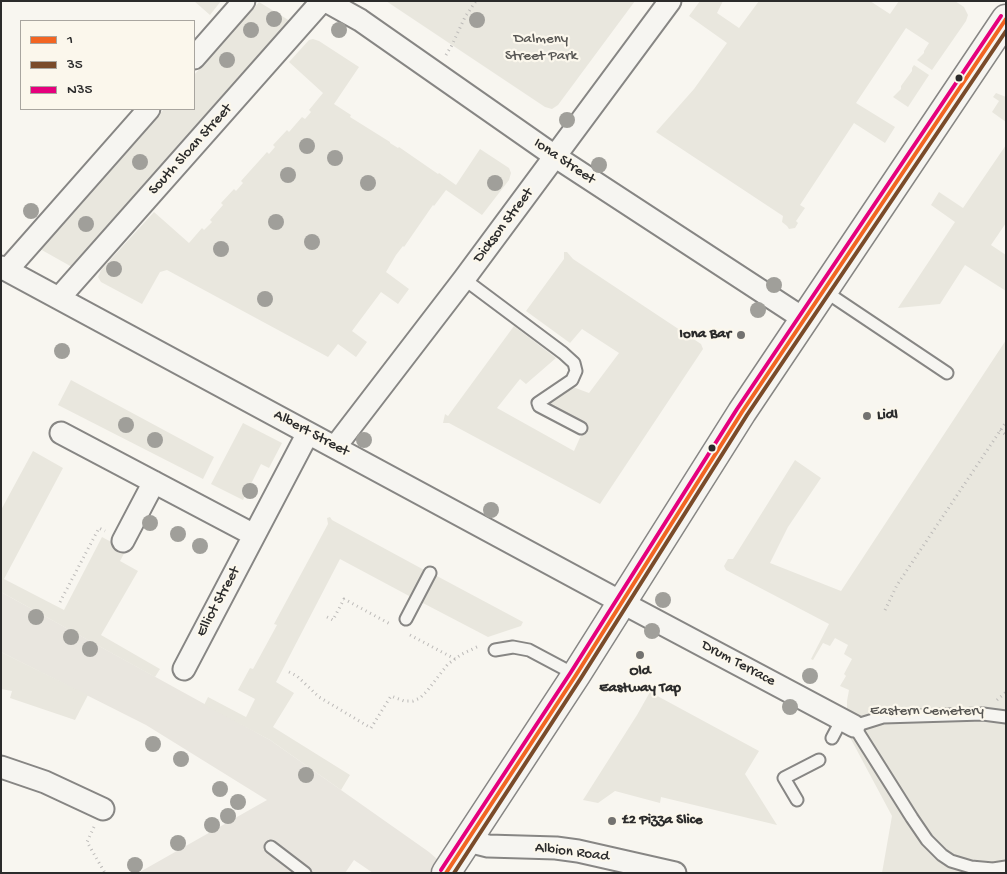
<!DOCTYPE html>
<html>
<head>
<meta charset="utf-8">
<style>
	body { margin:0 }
	#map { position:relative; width:1007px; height:874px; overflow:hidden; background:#f8f6f0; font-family:"Gochi Hand",sans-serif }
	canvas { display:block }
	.frame { position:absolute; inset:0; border:2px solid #2b2b2b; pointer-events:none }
	.legend { position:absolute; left:20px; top:20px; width:175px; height:90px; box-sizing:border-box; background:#fbf7ec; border:1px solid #a8a59f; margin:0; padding:6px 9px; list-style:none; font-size:15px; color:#2b2b2b }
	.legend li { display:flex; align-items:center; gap:10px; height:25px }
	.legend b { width:25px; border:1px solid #a8a59f }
</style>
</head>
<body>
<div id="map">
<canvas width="1007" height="874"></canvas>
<div class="frame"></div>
<ul class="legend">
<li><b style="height:6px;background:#f26522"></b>1</li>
<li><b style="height:6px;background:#7a4b2a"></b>35</li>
<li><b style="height:6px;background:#e5007d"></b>N35</li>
</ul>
</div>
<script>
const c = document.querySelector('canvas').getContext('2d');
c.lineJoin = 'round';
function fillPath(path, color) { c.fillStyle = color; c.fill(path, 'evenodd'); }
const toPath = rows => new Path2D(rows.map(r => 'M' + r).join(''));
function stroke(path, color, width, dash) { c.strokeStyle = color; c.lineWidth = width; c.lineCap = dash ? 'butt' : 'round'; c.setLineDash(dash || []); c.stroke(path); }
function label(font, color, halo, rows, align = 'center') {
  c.font = font + ' "Gochi Hand",sans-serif'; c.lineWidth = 4.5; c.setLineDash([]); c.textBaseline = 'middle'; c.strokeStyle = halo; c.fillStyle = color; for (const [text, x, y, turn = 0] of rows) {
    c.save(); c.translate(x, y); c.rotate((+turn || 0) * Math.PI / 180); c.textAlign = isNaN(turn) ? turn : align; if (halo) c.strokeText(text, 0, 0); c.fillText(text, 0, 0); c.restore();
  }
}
const built = toPath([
	[1,592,270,740,429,852,453,873,373,873,354,860,345,873,138,873,267,800,146,725,1,652]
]);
const green = toPath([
	[194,1,221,1,210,15],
	[386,1,635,1,558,105,552,109,545,107],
	[700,1,723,1,717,13,739,28,759,1,870,1,890,14,899,1,955,1,964,7,968,15,966,21,932,70,917,60,924,53,924,51,929,43,906,28,856,103,895,127,885,143,854,123,800,205,805,208,796,221,798,223,795,228,789,229,787,226,782,222,783,216,656,132,694,89,727,43,689,16],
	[259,2,290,21,72,267,40,249,164,109,194,109,194,75],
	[313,39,319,41,359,67,334,104,351,115,350,117,390,142,390,143,398,148,399,147,438,174,439,173,456,185,480,149,509,168,511,173,509,180,482,215,446,190,434,206,433,205,404,247,403,246,396,255,386,272,409,289,398,304,381,292,352,331,367,342,356,357,338,344,328,357,167,270,160,272,142,304,101,282,98,277,101,270,154,212,189,243,202,228,204,230,212,222,210,220,223,205,221,203,234,189,236,191,243,183,241,181,267,152,269,154,275,147,273,145,287,130,289,132,302,117,305,119,311,112,309,110,323,93,289,62,309,40],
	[914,65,929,75,908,107,893,97,901,89,901,86,912,71,912,68],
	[996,93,1006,97,1006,122,992,112,999,101,993,97],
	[1006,145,1006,223,991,245,1006,255,1006,291,965,265,940,304,898,308,955,222,931,205,939,192,963,208],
	[564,252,567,252,573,259,701,344,703,349,600,504,449,423,443,423,445,414,448,416,514,326,556,358,526,384,520,379,497,408,574,451,582,433,546,406,570,386,589,393,619,353,582,329,570,343,526,311,564,259],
	[1006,340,1006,873,882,873,892,816,845,728,847,724,847,701,849,690,840,686,846,676,844,674,852,659,844,654,848,645,835,638,830,646,823,643,813,660,811,659,829,624,726,570,724,566,728,559,733,559,795,460,821,478,788,527,770,563,841,591],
	[71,380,214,457,203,479,58,405],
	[243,423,282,443,269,468,261,464,243,500,211,484],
	[33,451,63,468,4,579,64,610,102,537,126,550,120,561,138,571,101,635,160,669,155,677,1,592,1,510],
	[330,517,332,520,426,571,411,597,340,559,276,682,294,693,273,727,350,775,341,790,270,740,204,705,208,697,246,717,255,699,238,690,250,668,253,669,277,625,274,624,328,524,327,518],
	[435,575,523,622,521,626,488,637,421,602],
	[1,652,88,695,75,720,10,698,12,691,1,689],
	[650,692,759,751,745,774,777,825,661,797,660,803,615,791,598,803,583,800,637,715]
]);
const path = toPath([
	[446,55,452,45,465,17,476,1],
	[1000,430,1006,435],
	[60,602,99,528,105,531],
	[885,610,897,585,1006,422],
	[327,617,333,620,344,599,392,625],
	[410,635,455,659],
	[289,672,297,676,319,697,371,728,391,696,404,701,413,701,420,698,427,691,448,664,462,654,479,646],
	[997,700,1006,692],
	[94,827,87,842,105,873]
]);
const lane = toPath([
	[464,279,563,353,574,363,576,371,572,380,538,403,539,406,581,428],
	[823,290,947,373],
	[406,619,430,573],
	[495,650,513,647,529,650,576,675],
	[1006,717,983,714,883,717,854,726,912,818,927,840,942,855,951,861,971,867,993,869,1006,867],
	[832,738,842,719],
	[797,800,784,778,819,760],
	[271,847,305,873]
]);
const street = toPath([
	[326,1,360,20,556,157,804,319],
	[194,58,244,1],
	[1,267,621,602,854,726],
	[7,270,149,109],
	[59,298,322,1],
	[61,433,254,535],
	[335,447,464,279,670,1],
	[123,541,154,482],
	[184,669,308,433],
	[1,767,45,782,103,809],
	[468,841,488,846,556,848,578,851,675,873]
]);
const secondary = toPath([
	[446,873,576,675,742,412,1006,19]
]);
const bus1 = toPath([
	[446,873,576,675,742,412,1006,19]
]);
const bus2 = toPath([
	[454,873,581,678,747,415,1006,31]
]);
const bus3 = toPath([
	[441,870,571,672,737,409,1001,16]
]);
const trees = [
	[274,19],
	[477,20],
	[251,30],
	[339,30],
	[227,60],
	[567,120],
	[307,146],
	[335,158],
	[140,162],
	[599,165],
	[288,175],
	[368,183],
	[495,183],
	[31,211],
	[276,222],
	[86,224],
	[312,242],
	[221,249],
	[114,269],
	[774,285],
	[265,299],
	[758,310],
	[62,351],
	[126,425],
	[155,440],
	[364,440],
	[250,491],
	[491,510],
	[150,523],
	[178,534],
	[200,546],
	[663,600],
	[36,617],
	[652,631],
	[71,637],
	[90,649],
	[810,676],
	[790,707],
	[153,744],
	[181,759],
	[306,775],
	[220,789],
	[238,802],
	[228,816],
	[212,825],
	[178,843],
	[135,865]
];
const markers = [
	[959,78,4.5,"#2b2b2b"],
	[741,335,5,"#737270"],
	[867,416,5,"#737270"],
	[712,448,4.5,"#2b2b2b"],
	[640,655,5,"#737270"],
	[612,821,5,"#737270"]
];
const parkNames = [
	["Dalmeny",541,40],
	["Street Park",541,57],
	["Eastern Cemetery",927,712]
];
const streetNames = [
	["South Sloan Street",191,150,-48],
	["Iona Street",564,162,34],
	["Dickson Street",504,226,-53],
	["Albert Street",311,434,28],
	["Elliot Street",219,602,-62],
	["Drum Terrace",738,664,28],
	["Albion Road",572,853,7]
];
const poiNames = [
	["Iona Bar",731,335,"right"],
	["Lidl",877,416],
	["Old",640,672,"center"],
	["Eastway Tap",640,689,"center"],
	["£2 Pizza Slice",622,821]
];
fillPath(built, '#e9e6df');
fillPath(green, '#e9e7de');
stroke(lane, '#878684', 15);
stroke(street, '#878684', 25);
stroke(secondary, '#878684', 31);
stroke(path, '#bcbab8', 3, [1, 4]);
stroke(lane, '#f6f5f1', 11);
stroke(street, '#f6f5f1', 21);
stroke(secondary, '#f6f5f1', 28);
stroke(bus1, '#f26522', 4);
stroke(bus2, '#7a4b2a', 4);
stroke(bus3, '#e5007d', 4);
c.fillStyle = '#a09f9a';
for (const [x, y] of trees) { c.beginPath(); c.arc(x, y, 8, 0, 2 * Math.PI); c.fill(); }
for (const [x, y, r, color] of markers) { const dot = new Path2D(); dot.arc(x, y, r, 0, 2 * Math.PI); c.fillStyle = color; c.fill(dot); stroke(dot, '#fbf7ec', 2); }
label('15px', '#585754', '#fbf7ec', parkNames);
label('15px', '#2b2b2b', '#fbf7ec', streetNames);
label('bold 15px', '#2b2b2b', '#fbf7ec', poiNames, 'left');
</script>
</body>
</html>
